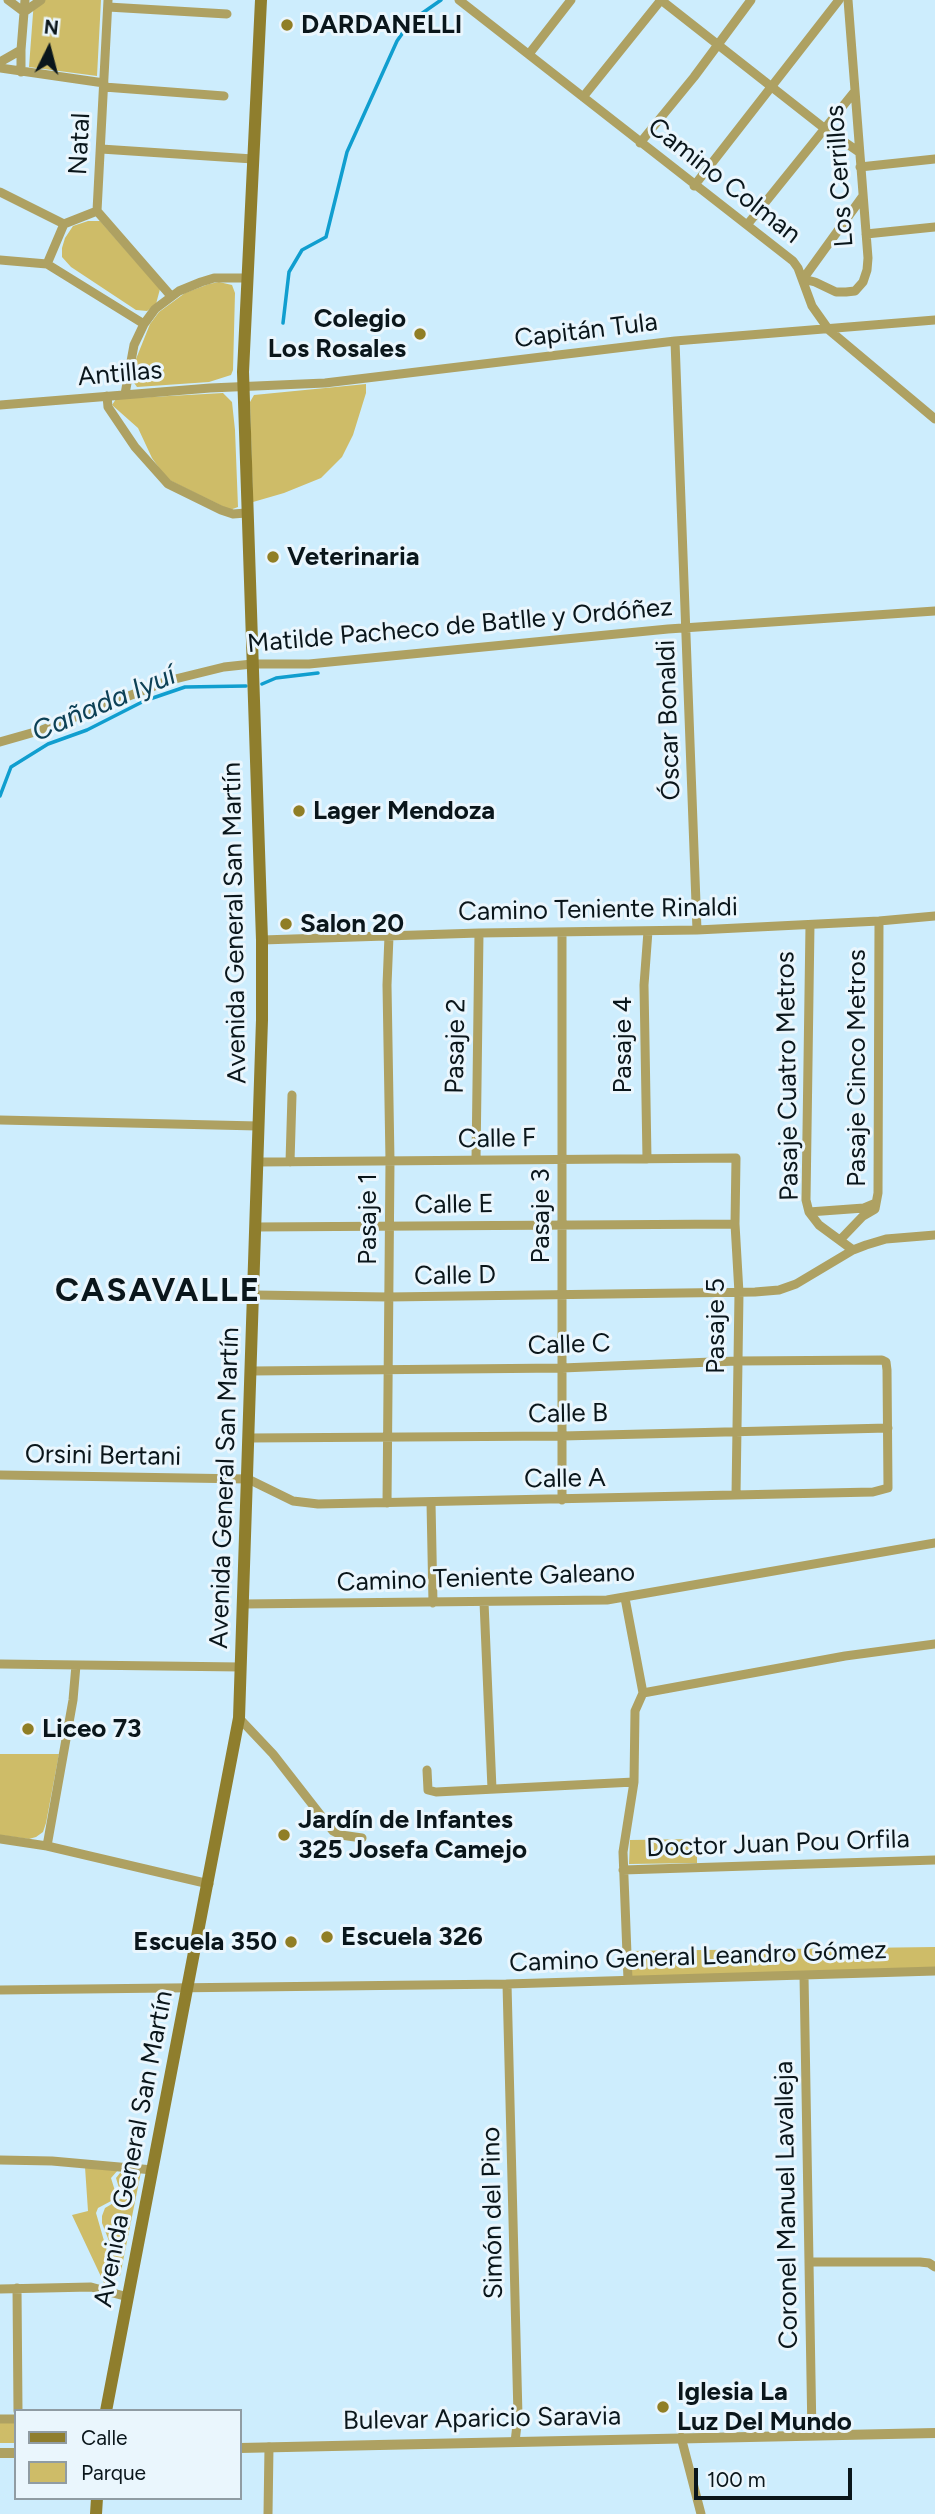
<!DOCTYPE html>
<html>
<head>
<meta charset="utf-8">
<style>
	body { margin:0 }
	#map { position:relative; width:935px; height:2514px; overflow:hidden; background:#cdedfd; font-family:Figtree,sans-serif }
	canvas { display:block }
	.legend { position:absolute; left:14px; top:2409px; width:228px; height:91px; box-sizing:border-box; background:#eaf6fd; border:2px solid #909ca3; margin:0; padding:9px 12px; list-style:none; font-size:21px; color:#0a161b }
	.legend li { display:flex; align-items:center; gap:14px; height:35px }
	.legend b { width:35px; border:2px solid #909ca3 }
	.north { position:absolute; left:14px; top:14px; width:70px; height:70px; -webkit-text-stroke:5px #eaf6fd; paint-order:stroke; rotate:6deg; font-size:19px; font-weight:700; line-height:28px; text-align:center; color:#0a161b }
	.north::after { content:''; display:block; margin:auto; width:24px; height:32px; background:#0a161b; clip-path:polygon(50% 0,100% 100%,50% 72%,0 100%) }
	.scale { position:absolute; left:694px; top:2468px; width:158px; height:32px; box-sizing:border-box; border:4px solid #0a161b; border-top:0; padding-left:9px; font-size:21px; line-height:24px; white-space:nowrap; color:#0a161b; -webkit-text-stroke:5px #eaf6fd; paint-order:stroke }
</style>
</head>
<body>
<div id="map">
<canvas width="935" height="2514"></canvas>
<ul class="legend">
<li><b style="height:9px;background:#8f7e2d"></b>Calle</li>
<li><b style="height:19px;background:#cebc68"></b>Parque</li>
</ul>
<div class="north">N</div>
<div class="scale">100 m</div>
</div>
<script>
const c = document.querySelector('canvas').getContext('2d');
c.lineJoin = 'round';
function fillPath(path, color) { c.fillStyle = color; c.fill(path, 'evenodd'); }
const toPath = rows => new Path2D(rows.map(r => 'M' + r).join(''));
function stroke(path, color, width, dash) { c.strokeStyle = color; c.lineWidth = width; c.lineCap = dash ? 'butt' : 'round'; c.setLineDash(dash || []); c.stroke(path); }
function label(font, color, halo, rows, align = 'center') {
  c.font = font + ' Figtree,sans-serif'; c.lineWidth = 6; c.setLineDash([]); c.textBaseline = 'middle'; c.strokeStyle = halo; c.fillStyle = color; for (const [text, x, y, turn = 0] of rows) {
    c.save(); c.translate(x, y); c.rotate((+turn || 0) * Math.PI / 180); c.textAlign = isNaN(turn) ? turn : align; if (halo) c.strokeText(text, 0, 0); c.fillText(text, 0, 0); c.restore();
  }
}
const green = toPath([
	[34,0,101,0,97,76,29,67],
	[88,221,100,221,160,289,156,304,147,311,136,310,71,267,62,257,62,248,65,238,73,226],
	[219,282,232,285,235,293,233,370,231,375,209,382,137,387,132,380,134,364,150,324,159,312,185,293,209,284],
	[366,384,366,393,353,435,342,457,321,478,284,493,253,502,250,402,254,395],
	[223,393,232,402,235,430,238,507,230,510,167,479,152,458,138,428,112,405,116,399],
	[0,1754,59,1754,46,1823,43,1832,36,1837,29,1839,0,1835],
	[694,1839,697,1844,697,1863,629,1864,630,1840],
	[935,1947,935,1971,628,1980,626,1951],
	[85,2167,118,2170,111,2178,115,2191,113,2200,98,2208,96,2213,115,2279,113,2283,109,2285,104,2283,72,2215,88,2211],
	[126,2170,141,2172,120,2276,117,2274,111,2246,102,2223,102,2216,105,2208,122,2198,116,2178,120,2173],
	[0,2421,16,2421,16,2443,0,2443]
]);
const stream = toPath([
	[283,323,289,272,302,250,326,237,347,152,397,41,411,21,441,0],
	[262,684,276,678,318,673],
	[0,796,11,767,48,744,87,730,144,701,185,687,246,686]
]);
const minor = toPath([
	[8,0,24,12,41,0],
	[459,0,793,261,798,268,812,306,829,330,935,419],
	[661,0,824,128,859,152],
	[848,0,868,258,867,270,863,282,855,291,846,292,836,292,815,282,803,279,863,196],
	[108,7,227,14],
	[21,50,25,0],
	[529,54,571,0],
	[0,62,21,50,21,72],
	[0,68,104,83],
	[104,87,224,96],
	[583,97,661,0],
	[640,143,694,77,751,0],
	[101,149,253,159],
	[860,167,935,159],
	[694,186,839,0],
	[0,192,64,224],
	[97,211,171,296],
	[747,225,855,91],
	[866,234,935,227],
	[0,260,47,264,144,324],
	[47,264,64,224,97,211,108,0],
	[675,341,697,930],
	[125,394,134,345,144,324,155,309,179,291,201,282,214,278,246,278],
	[107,396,108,407,135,447,168,484,221,510,233,514,246,513],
	[0,405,210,388,325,383,675,341,935,320],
	[0,742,42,730,167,681,224,667,252,664,309,664,668,629,935,611],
	[810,925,806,1200,809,1212,819,1225,853,1250],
	[262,940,479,933,697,930,879,921,935,916],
	[0,1120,258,1126],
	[647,1159,644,985,648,931],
	[476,1160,479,933],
	[258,1162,736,1158,735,1224,739,1293,736,1495],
	[290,1162,292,1095],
	[809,1212,864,1208,876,1203],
	[256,1227,735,1224],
	[840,1240,863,1216,875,1209,878,1193,879,921],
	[255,1295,388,1297,755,1292,779,1290,796,1284,853,1250,866,1245,886,1239,935,1235],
	[249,1438,562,1436,888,1428],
	[0,1475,248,1479,293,1501,318,1504,873,1492,888,1488,887,1370,886,1362,882,1360,737,1361,562,1368,252,1371],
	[562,1500,562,932],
	[431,1502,433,1603],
	[387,1503,390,1161,387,985,389,936],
	[625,1598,643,1693,635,1711,634,1782,623,1852,628,1980],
	[484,1602,492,1789],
	[243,1604,607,1600,935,1543],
	[0,1664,241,1667],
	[643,1693,845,1656,935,1644],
	[239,1718,273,1754,333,1831,341,1835,362,1838],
	[427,1770,428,1790,436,1792,634,1782],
	[0,1839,47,1846,209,1884],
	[47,1846,73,1700,76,1665],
	[623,1870,935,1860],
	[804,1975,812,2435],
	[507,1984,518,2416,515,2442],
	[0,1990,507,1984,935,1971],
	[0,2160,52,2161,153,2170],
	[809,2262,920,2262,929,2263,935,2267],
	[17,2288,18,2411],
	[0,2289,91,2287,128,2297],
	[0,2419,16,2419],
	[681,2437,701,2514],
	[268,2514,269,2447]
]);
const tertiary = toPath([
	[240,2448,935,2433],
	[0,2453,16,2453]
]);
const secondary = toPath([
	[106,2411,239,1718,262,1020,262,940,243,372,261,0],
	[96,2514,97,2498]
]);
const markers = [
	[287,25,7,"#907e25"],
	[420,334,7,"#907e25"],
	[273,557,7,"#907e25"],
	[299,811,7,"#907e25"],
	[286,924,7,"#907e25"],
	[28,1729,7,"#907e25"],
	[284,1835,7,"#907e25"],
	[327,1937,7,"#907e25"],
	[291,1942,7,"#907e25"],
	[663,2407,7,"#907e25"]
];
const poiNames = [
	["DARDANELLI",301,25],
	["Colegio",406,319,"right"],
	["Los Rosales",406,349,"right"],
	["Veterinaria",287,557],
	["Lager Mendoza",313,811],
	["Salon 20",300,924],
	["Liceo 73",42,1729],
	["Jardín de Infantes",298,1820],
	["325 Josefa Camejo",298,1850],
	["Escuela 326",341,1937],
	["Escuela 350",277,1942,"right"],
	["Iglesia La",677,2392],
	["Luz Del Mundo",677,2422]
];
const streetNames = [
	["Natal",80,144,-87],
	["Los Cerrillos",840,176,-94],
	["Camino Colman",724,181,38],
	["Capitán Tula",586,331,-7],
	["Antillas",120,374,-5],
	["Matilde Pacheco de Batlle y Ordóñez",460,626,-5],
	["Óscar Bonaldi",669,720,-92],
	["Camino Teniente Rinaldi",598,910,-1],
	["Avenida General San Martín",235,923,-91],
	["Pasaje 4",623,1045,-90],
	["Pasaje 2",456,1046,-89],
	["Pasaje Cinco Metros",857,1068,-90],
	["Pasaje Cuatro Metros",788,1076,-91],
	["Calle F",497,1139,-1],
	["Calle E",454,1205,-1],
	["Pasaje 3",541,1216,-90],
	["Pasaje 1",368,1219,-90],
	["Calle D",455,1276,-1],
	["Pasaje 5",716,1326,-90],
	["Calle C",569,1345,-2],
	["Calle B",568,1414,-1],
	["Orsini Bertani",103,1456,1],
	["Calle A",565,1479,-1],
	["Avenida General San Martín",225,1488,-88],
	["Camino Teniente Galeano",486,1578,-2],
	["Doctor Juan Pou Orfila",778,1844,-2],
	["Camino General Leandro Gómez",698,1957,-2],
	["Avenida General San Martín",134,2149,-79],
	["Coronel Manuel Lavalleja",787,2205,-91],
	["Simón del Pino",493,2213,-91],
	["Bulevar Aparicio Saravia",482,2419,-1]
];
const waterNames = [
	["Cañada Iyuí",104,704,-23]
];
const districtNames = [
	["CASAVALLE",158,1291]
];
fillPath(green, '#cebc68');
stroke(stream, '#109ecf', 3.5);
stroke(minor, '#aea162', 9);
stroke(tertiary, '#aea162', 10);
stroke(secondary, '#8f7e2d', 12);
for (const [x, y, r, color] of markers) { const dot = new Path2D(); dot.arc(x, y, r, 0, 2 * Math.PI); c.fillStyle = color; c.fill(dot); stroke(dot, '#eaf6fd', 2.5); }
label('bold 26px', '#0a161b', '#eaf6fd', poiNames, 'left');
label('26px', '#0a161b', '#eaf6fd', streetNames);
label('italic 28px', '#0d4156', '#eaf6fd', waterNames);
c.letterSpacing = '2px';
label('bold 33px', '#0a161b', '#eaf6fd', districtNames);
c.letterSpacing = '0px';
</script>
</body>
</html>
